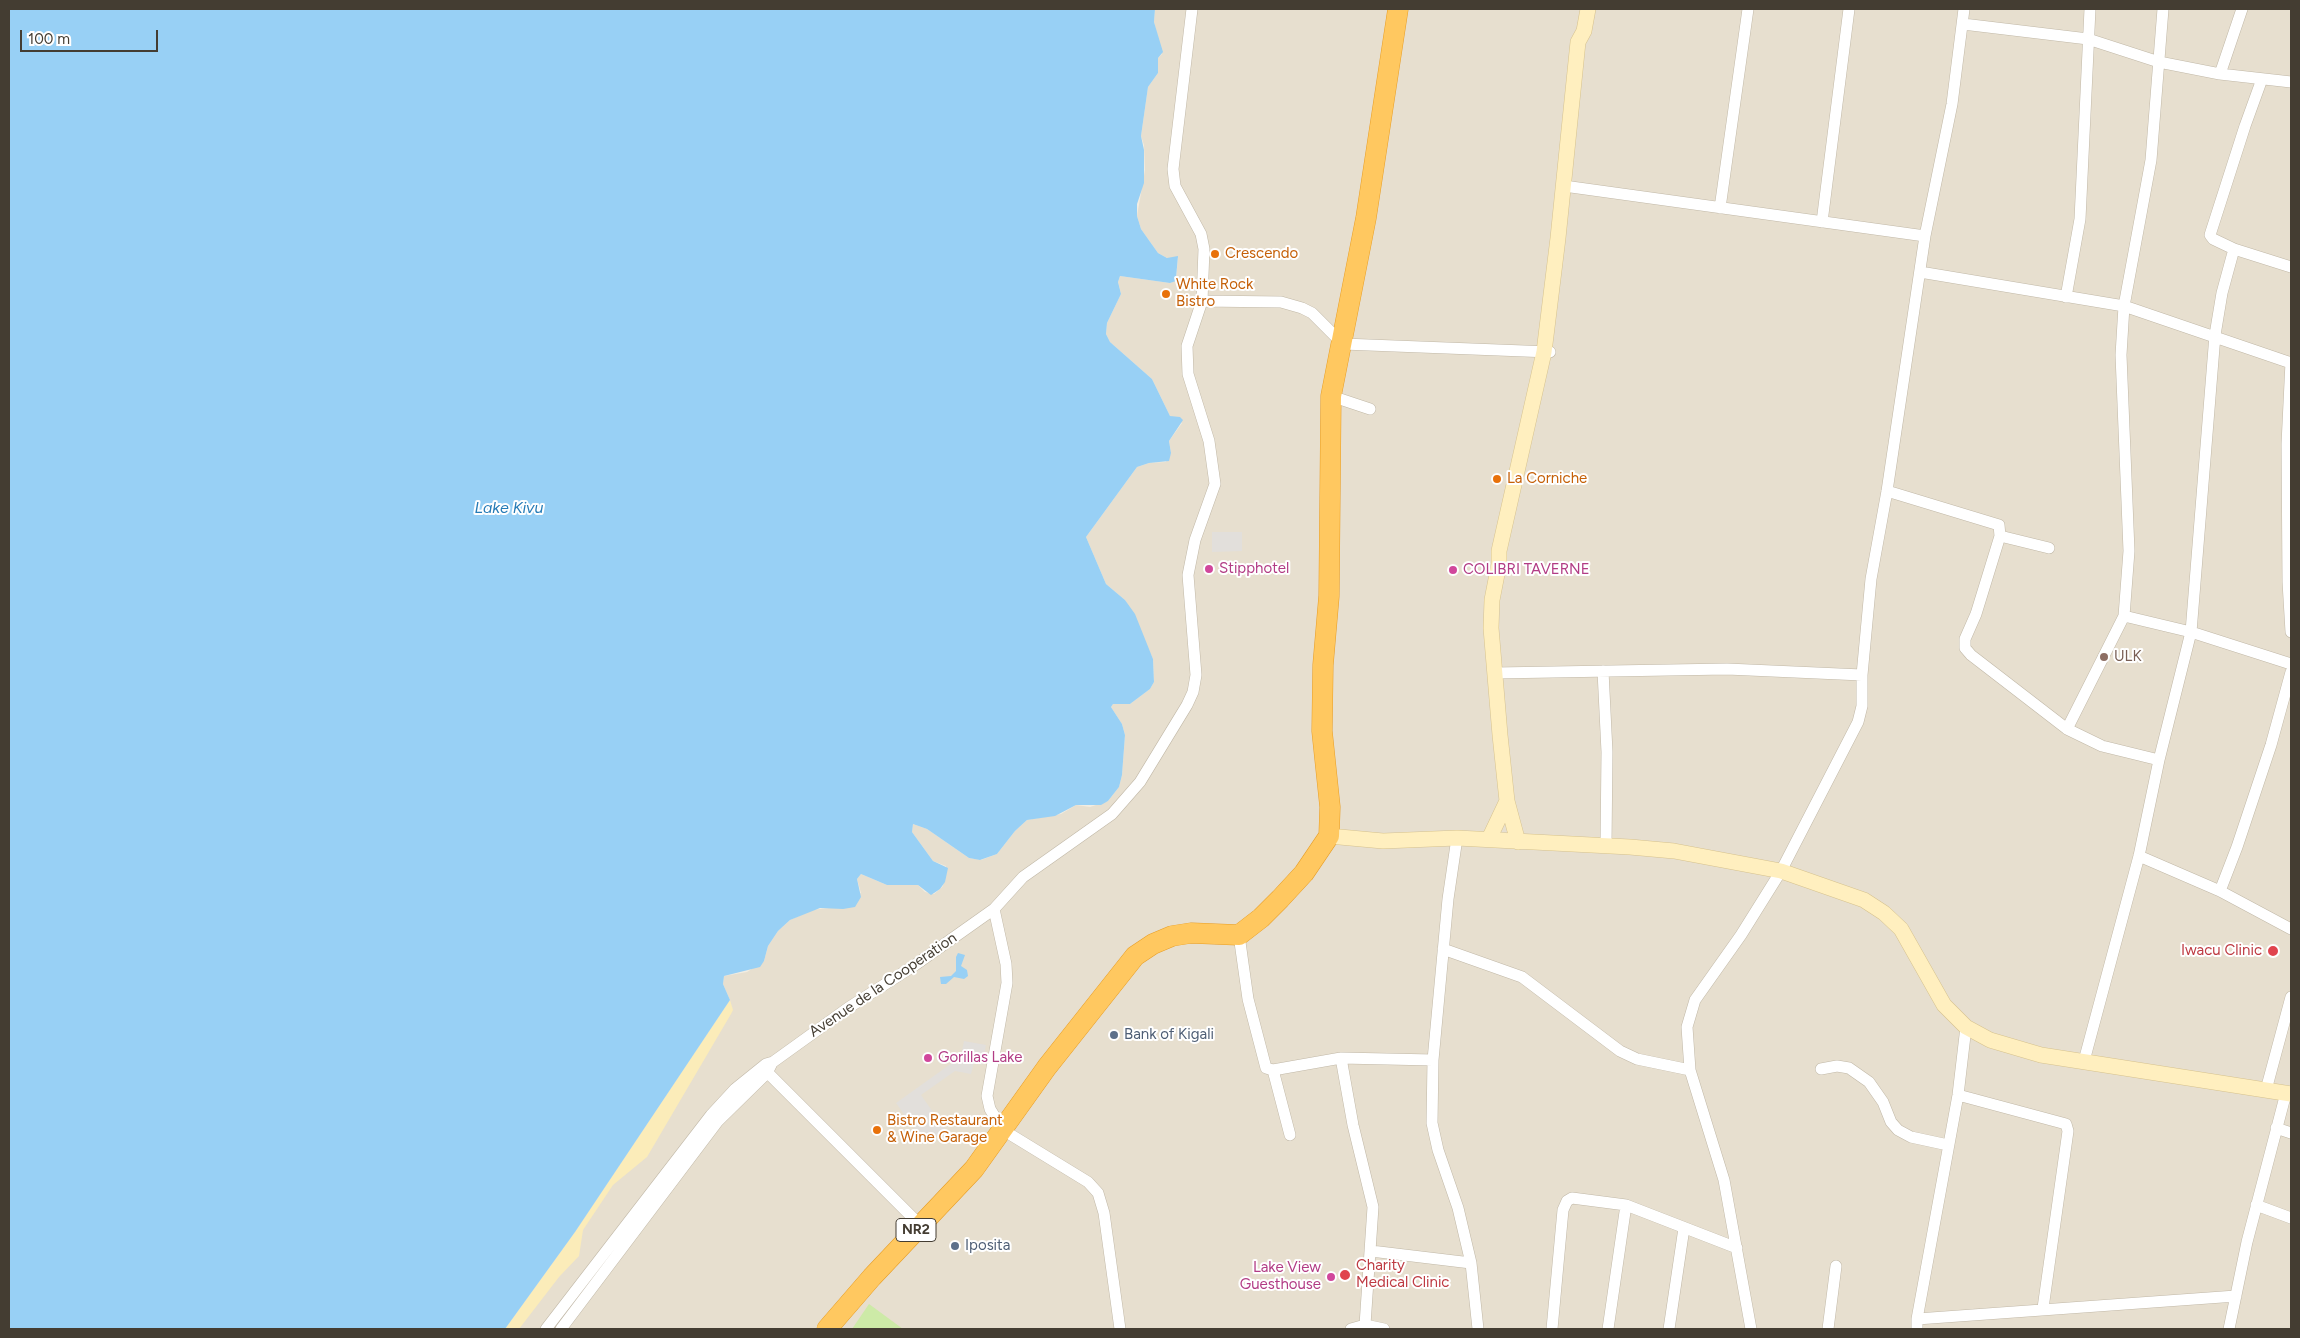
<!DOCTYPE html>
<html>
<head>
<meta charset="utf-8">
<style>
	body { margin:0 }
	#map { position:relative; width:2300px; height:1338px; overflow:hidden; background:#f2ede2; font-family:Figtree,sans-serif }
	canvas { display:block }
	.frame { position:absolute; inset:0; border:10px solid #443d32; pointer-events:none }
	.scale { position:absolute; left:20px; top:30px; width:138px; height:22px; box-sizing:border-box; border:2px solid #443d32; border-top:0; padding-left:6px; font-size:15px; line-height:18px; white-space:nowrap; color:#443d32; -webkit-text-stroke:4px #fff; paint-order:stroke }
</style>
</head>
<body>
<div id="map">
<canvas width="2300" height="1338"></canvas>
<div class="frame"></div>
<div class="scale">100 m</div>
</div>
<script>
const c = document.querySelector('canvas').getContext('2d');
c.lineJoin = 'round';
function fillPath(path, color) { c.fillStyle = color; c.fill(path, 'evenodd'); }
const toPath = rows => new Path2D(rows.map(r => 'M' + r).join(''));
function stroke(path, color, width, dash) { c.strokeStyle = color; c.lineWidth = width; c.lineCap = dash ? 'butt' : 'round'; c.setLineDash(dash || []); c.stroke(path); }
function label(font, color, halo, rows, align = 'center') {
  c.font = font + ' Figtree,sans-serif'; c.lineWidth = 4; c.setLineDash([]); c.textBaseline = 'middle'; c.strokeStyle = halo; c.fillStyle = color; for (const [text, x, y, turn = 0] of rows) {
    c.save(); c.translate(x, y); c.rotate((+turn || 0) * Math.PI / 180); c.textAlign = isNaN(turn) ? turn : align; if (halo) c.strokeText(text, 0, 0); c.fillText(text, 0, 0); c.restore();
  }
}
const residential = toPath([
	[1155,9,2291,9,2291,1329,505,1329,575,1232,730,1000,723,984,724,976,747,972,764,961,768,946,778,931,790,920,811,910,829,908,861,893,857,879,861,874,887,885,912,883,918,885,925,892,934,894,940,889,943,886,946,866,933,861,912,832,913,824,927,829,969,858,981,860,997,854,1015,831,1027,820,1061,814,1076,805,1090,807,1108,801,1119,787,1122,775,1125,735,1122,724,1111,707,1113,704,1130,704,1150,689,1154,682,1153,659,1125,600,1106,584,1086,537,1137,467,1149,463,1166,462,1171,453,1169,441,1182,423,1170,416,1152,379,1110,342,1106,334,1107,323,1121,294,1118,282,1120,276,1170,283,1175,281,1176,278,1178,258,1167,258,1158,253,1141,229,1137,216,1145,170,1144,145,1141,136,1148,87,1158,73,1158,58,1162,54,1154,22]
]);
const green = toPath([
	[869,1304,903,1329,852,1329]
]);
const sand = toPath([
	[730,1000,733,1010,731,1014,647,1157,613,1185,583,1230,579,1256,559,1277,519,1329,505,1329,575,1232]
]);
const parking = toPath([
	[1212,532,1242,532,1242,551,1212,552],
	[964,1041,986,1045,982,1065,974,1063,971,1074,955,1071,921,1095,945,1129,925,1144,896,1103,952,1063,959,1064]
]);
const water = toPath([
	[9,9,1155,9,1154,22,1163,52,1158,58,1158,73,1148,87,1141,136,1144,150,1144,183,1137,204,1137,216,1141,229,1158,253,1167,258,1178,256,1176,278,1176,281,1170,283,1120,276,1118,282,1121,294,1107,323,1106,334,1110,342,1152,379,1170,416,1180,417,1183,420,1169,441,1171,453,1169,461,1149,463,1137,467,1086,537,1106,584,1125,600,1135,614,1153,659,1154,682,1150,689,1130,704,1113,704,1111,707,1122,724,1125,735,1122,775,1119,787,1108,801,1101,805,1076,805,1055,816,1027,820,1015,831,997,854,980,860,969,858,927,829,913,824,912,832,933,861,948,868,945,882,940,889,931,895,918,885,887,885,861,874,857,879,861,897,855,907,843,909,820,908,790,920,778,931,768,946,764,961,760,967,724,976,723,984,730,1000,575,1232,505,1329,9,1329],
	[958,953,965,955,961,966,967,970,968,976,964,979,954,977,946,984,941,984,940,977,951,976,956,971,956,957]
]);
const street = toPath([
	[1963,24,2088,39,2159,62,2220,74,2291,82],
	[2220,74,2242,9],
	[2262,79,2245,126,2210,235,2213,239,2234,249,2291,267],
	[1564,186,1925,236],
	[1720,208,1748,9],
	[1822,222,1849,9],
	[1920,272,2124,306,2291,363],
	[2066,297,2080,219,2090,9],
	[1202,301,1281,302,1302,308,1312,313,1343,344,1550,352],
	[2291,362,2287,444,2288,582,2291,632],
	[1331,396,1370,409],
	[1887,491,1999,525,2000,536,1976,614,1965,639,1965,648,1971,655,2067,729,2102,746,2159,760],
	[2000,536,2049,548],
	[2124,616,2191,632,2291,664],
	[1603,671,1607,752,1606,845],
	[1496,673,1727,669,1862,675],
	[2067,729,2124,616,2129,551,2121,355,2124,306,2151,160,2163,9],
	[1457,838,1448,899,1433,1060,1432,1123,1438,1150,1458,1208,1471,1263,1478,1329],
	[2139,856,2220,891,2291,929],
	[2220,891,2237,847,2271,745,2291,672],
	[994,909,1006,964,1007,983,987,1096,990,1109,1003,1130,1088,1182,1098,1193,1104,1213,1120,1329],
	[1239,935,1248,999,1266,1068,1273,1070,1290,1135],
	[1443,949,1522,977,1620,1051,1637,1059,1690,1070],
	[1341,1058,1353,1125,1373,1207,1365,1325],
	[2084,1061,2139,856,2159,760,2191,632,2215,335,2222,293,2234,249],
	[763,1068,920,1225],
	[1821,1069,1837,1066,1849,1068,1869,1082,1883,1102,1891,1122,1898,1130,1911,1137,1948,1145],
	[1273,1070,1341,1058,1433,1060],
	[2266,1090,2291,997],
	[1958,1095,2066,1124,2068,1131,2043,1308],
	[2276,1128,2291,1133],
	[2256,1205,2291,1218],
	[1371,1251,1471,1263],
	[1917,1319,2236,1296],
	[546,1329,711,1115,735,1089,766,1064,773,1062,848,1008,915,965,994,909,1023,877,1112,814,1140,782,1187,705,1193,692,1196,675,1188,575,1195,540,1215,484,1209,441,1188,374,1187,346,1202,301,1204,249,1201,234,1175,186,1173,169,1192,9],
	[561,1329,718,1121,767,1073,772,1063],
	[1351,1329,1365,1325,1384,1329],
	[1552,1329,1563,1210,1567,1201,1572,1198,1626,1205,1737,1248],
	[1608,1329,1626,1205],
	[1669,1329,1684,1228],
	[1751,1329,1724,1180,1690,1070,1687,1027,1695,1000,1741,935,1781,871,1858,722,1862,706,1862,675,1871,579,1887,491,1925,236,1952,104,1964,9],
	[1828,1329,1836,1266],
	[1917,1329,1917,1319,1958,1095,1966,1027],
	[2229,1329,2247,1242,2286,1093]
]);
const secondary = toPath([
	[1329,836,1383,841,1457,838,1630,847,1674,851,1781,871,1864,900,1884,913,1901,929,1944,1005,1966,1027,1990,1040,2041,1055,2291,1094],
	[1489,839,1507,801],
	[1518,842,1507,801,1500,735,1491,628,1492,600,1499,564,1499,551,1544,352,1558,238,1578,42,1584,31,1588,9]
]);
const highway = toPath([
	[827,1329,872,1277,974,1169,1047,1067,1135,956,1153,944,1172,936,1191,933,1239,935,1261,918,1280,899,1304,873,1329,836,1330,807,1322,731,1323,665,1329,596,1331,396,1366,218,1398,9]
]);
const markers = [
	[1215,254,5,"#e8710a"],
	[1166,294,5,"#e8710a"],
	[1497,479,5,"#e8710a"],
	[1209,569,5,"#d1479c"],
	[1453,570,5,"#d1479c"],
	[2104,657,5,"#8d6e63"],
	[2273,951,6,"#e0444e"],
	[1114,1035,5,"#5c6f8a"],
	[928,1058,5,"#d1479c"],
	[877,1130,5,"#e8710a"],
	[955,1246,5,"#5c6f8a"],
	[1345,1275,6,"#e0444e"],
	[1331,1277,5,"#d1479c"]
];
const shields = [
	[916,1230,40]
];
const shieldNames = [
	["NR2",916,1230]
];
const foodNames = [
	["Crescendo",1225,254],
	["White Rock",1176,285],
	["Bistro",1176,302],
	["La Corniche",1507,479],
	["Bistro Restaurant",887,1121],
	["& Wine Garage",887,1138]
];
const hotelNames = [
	["Stipphotel",1219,569],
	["COLIBRI TAVERNE",1463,570],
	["Gorillas Lake",938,1058],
	["Lake View",1321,1268,"right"],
	["Guesthouse",1321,1285,"right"]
];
const educationNames = [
	["ULK",2114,657]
];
const healthNames = [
	["Iwacu Clinic",2262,951],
	["Charity",1356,1266,"left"],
	["Medical Clinic",1356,1283,"left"]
];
const streetNames = [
	["Avenue de la Cooperation",883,985,-34]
];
const serviceNames = [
	["Bank of Kigali",1124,1035],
	["Iposita",965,1246]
];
const waterNames = [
	["Lake Kivu",509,508]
];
fillPath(residential, '#e7dfcf');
fillPath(green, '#cdeaa7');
fillPath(sand, '#fbecb9');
fillPath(parking, '#e2dfdb');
fillPath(water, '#98d0f5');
stroke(street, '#c1b8a7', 12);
stroke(secondary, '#d6c28e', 16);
stroke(highway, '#e89e26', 21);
stroke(street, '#fff', 11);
stroke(secondary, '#ffefbf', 15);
stroke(highway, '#ffc860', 20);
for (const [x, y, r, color] of markers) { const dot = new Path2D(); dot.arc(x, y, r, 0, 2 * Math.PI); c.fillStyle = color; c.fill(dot); stroke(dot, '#fff', 2); }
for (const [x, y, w] of shields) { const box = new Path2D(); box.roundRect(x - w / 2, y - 11.5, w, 23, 4); c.fillStyle = '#fff'; c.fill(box); stroke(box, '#443d32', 1); }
label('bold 14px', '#443d32', null, shieldNames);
label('15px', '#c56008', '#fff', foodNames, 'left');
label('15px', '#b23c85', '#fff', hotelNames, 'left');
label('15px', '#785e54', '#fff', educationNames, 'left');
label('15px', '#be3a42', '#fff', healthNames, 'right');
label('15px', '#443d32', '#fff', streetNames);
label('15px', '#4e5e75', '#fff', serviceNames, 'left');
label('italic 16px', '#257bb6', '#fff', waterNames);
</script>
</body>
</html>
